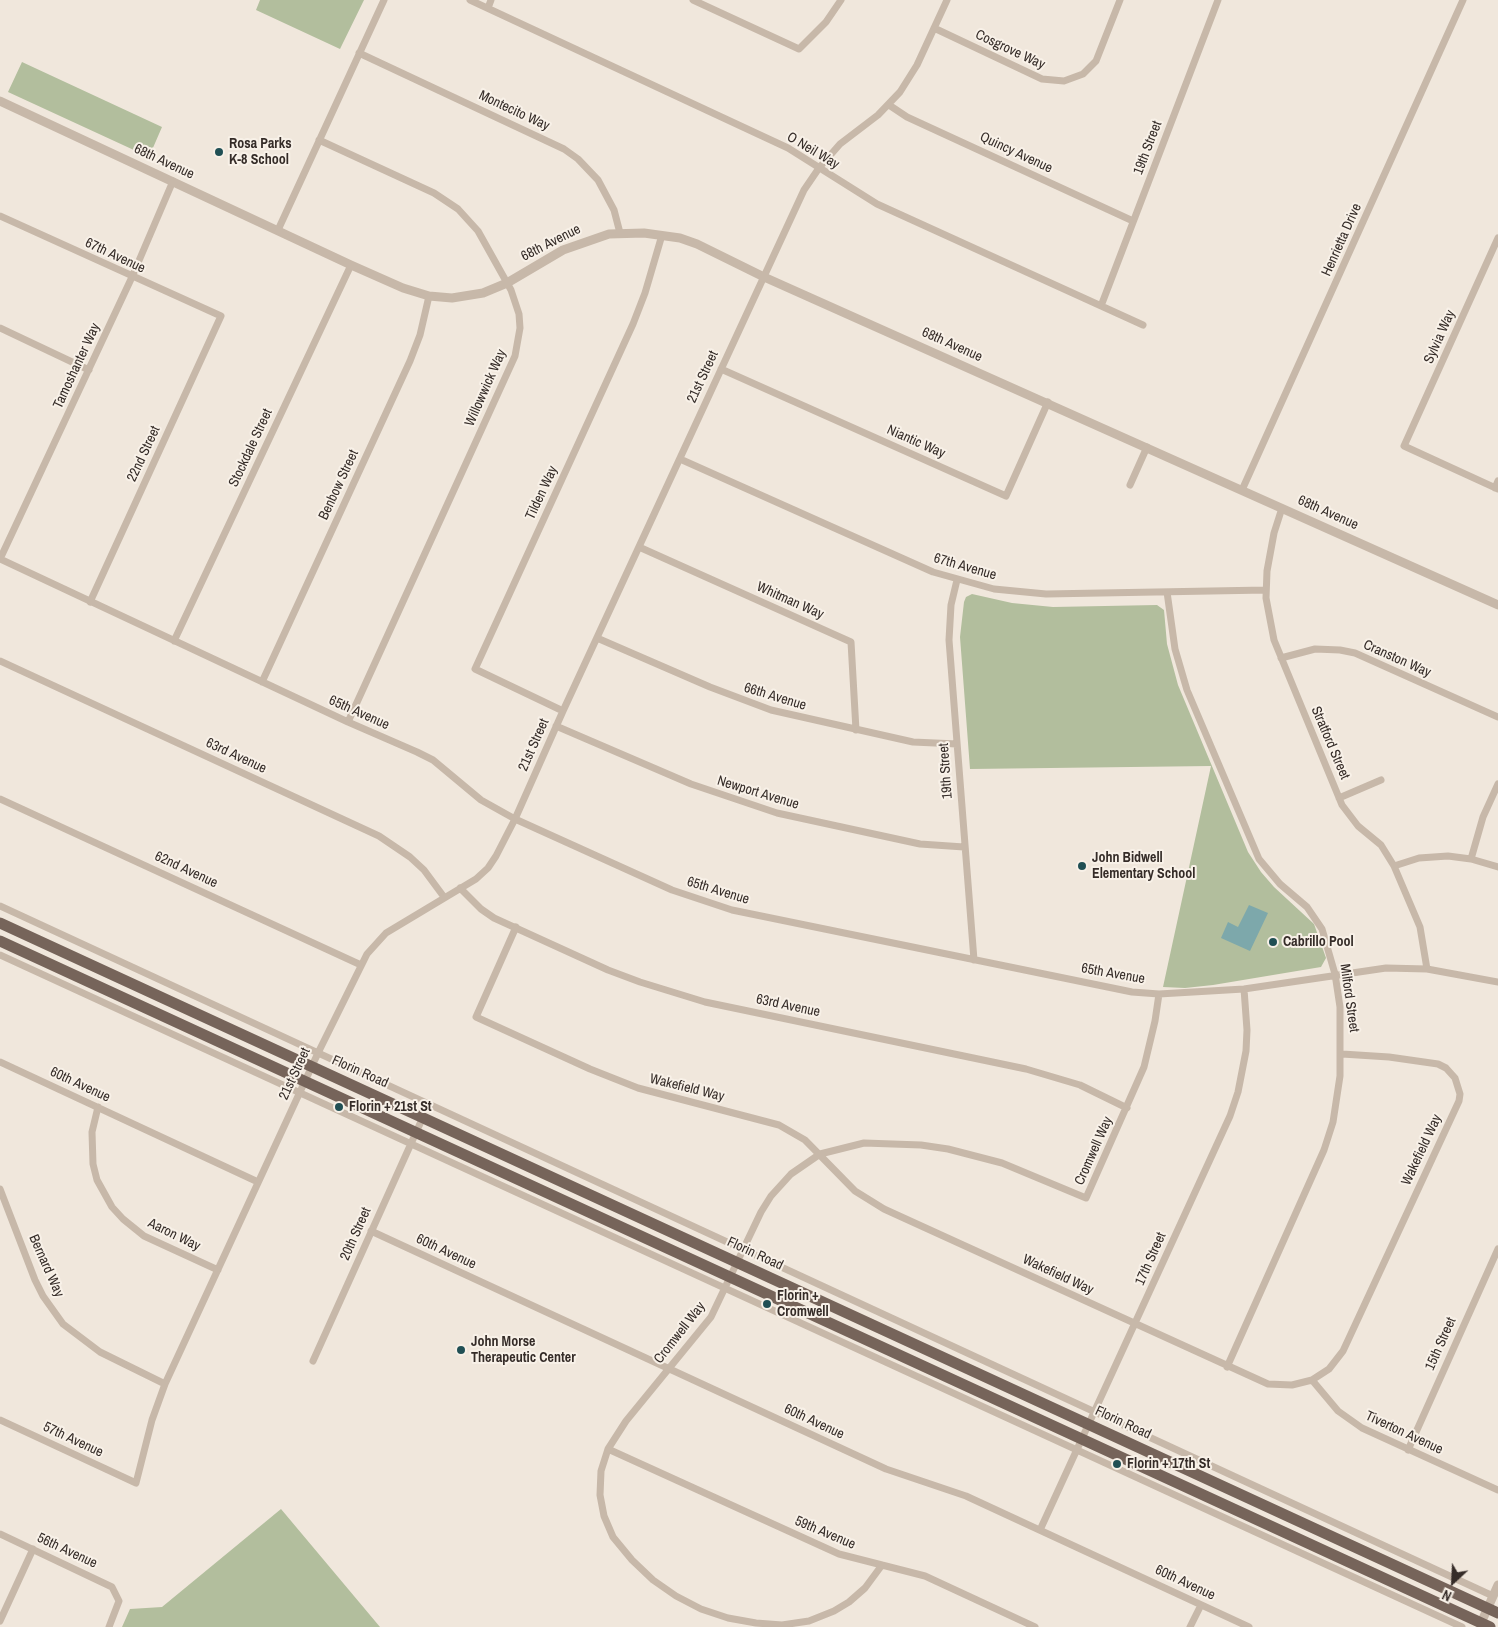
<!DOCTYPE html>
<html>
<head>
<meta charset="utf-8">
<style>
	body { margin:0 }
	#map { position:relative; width:1498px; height:1627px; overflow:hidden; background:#f0e7dc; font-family:"Archivo Narrow",sans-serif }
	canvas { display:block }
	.north { position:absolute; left:1428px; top:1557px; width:50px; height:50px; -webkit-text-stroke:4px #f8f1e8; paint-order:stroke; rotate:205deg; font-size:14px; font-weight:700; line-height:20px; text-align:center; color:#352c28 }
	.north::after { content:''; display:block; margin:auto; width:18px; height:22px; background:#352c28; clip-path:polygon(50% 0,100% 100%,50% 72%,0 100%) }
</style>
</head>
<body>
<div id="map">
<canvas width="1498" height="1627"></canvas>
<div class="north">N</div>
</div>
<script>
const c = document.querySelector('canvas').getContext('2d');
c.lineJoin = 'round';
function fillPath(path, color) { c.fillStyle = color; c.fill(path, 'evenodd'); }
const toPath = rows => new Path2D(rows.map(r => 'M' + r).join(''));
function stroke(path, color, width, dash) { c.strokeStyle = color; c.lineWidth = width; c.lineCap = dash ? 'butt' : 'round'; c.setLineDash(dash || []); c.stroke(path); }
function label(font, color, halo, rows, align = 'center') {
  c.font = font + ' "Archivo Narrow",sans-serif'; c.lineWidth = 4; c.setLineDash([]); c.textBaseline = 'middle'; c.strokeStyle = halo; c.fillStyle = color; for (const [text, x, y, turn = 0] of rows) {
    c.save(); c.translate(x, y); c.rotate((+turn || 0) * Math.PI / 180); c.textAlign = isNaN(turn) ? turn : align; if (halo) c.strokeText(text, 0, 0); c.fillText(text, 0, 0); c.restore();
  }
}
const green = toPath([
	[260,0,364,0,340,49,256,10],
	[22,62,162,127,149,157,8,92],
	[972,594,1012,603,1053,607,1157,605,1164,610,1167,644,1178,685,1248,852,1261,872,1274,887,1314,924,1326,958,1321,967,1213,985,1185,988,1163,987,1211,766,970,769,960,637,964,602,966,597],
	[281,1509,380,1627,122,1627,130,1609,162,1607]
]);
const water = toPath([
	[1249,905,1268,913,1250,951,1221,938,1228,922,1238,927]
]);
const minor = toPath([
	[470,0,788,148,877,204,1143,325],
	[693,0,799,49,826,22,841,0],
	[488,8,491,0],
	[934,28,1042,79,1064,81,1083,74,1096,61,1120,0],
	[359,53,564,149,578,159,598,180,614,210,620,233],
	[889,105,907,117,1133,221],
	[319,140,434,193,458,209,478,231,511,290,519,314,520,328,515,356,348,722],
	[0,216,221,316,90,602],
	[278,230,384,0],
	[1498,238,1404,446,1498,489],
	[1101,306,1218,0],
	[0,328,89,370],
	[721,369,1006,496,1048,402],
	[680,459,933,572,994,589,1046,594,1266,590],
	[1130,485,1147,447],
	[1495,488,1498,481],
	[1242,490,1463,0],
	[1282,508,1274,533,1267,571,1266,598,1274,640,1342,805,1358,826,1381,845,1394,866,1420,927,1427,969],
	[639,547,851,642,856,730],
	[0,559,348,722,417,752,433,760,481,800,515,819,672,890,732,910,1132,992,1159,994,1244,989,1386,968,1427,969,1498,982],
	[0,559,132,277,173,181],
	[957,580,951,605,949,640,974,960],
	[1167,592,1175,649,1187,690,1259,859,1280,884,1307,907,1322,929,1335,974,1340,1007,1340,1076,1333,1122,1324,1150,1227,1367],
	[597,638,710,687,771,710,913,742,957,744],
	[174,641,351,265],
	[1281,658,1315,649,1340,650,1355,653,1498,717],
	[0,661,379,836,410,857,424,870,444,897],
	[262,682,410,361,420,335,429,296],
	[563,711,475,669,633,324,645,293,662,235],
	[556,726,691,784,777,813,920,844,964,847],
	[1339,798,1381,780],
	[0,799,361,965],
	[1471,859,1483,817,1498,784],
	[1394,866,1419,858,1448,856,1471,859,1498,867],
	[460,888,481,909,494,918,608,970,640,982,705,1002,1026,1069,1080,1085,1127,1108],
	[0,906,1493,1596],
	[516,927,476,1017,590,1069,638,1088,779,1125,805,1140,855,1191,884,1209,1268,1384,1292,1385,1312,1380,1329,1369,1343,1351,1459,1101,1460,1094,1455,1078,1446,1068,1438,1064,1389,1057,1342,1054],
	[0,955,1462,1627],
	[0,1062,258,1182],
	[98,1107,92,1132,93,1164,97,1180,112,1207,123,1219,144,1236,218,1270],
	[0,1189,35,1280,43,1296,63,1324,100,1352,165,1384],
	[371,1231,886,1469,966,1496,1249,1627],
	[313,1361,423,1117],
	[1312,1380,1338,1411,1362,1428,1498,1490],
	[0,1420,136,1483,152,1420,165,1384,318,1053,367,954,386,933,476,879,488,868,496,856,515,819,563,711,804,190,819,168,840,144,878,115,900,92,917,65,947,0],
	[608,1449,839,1554,925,1576,1035,1627],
	[1408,1450,1498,1249],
	[1040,1530,1230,1116,1238,1092,1246,1051,1247,1030,1244,989],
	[0,1534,112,1587,119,1601,109,1627],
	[882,1565,865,1588,849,1602,834,1611,809,1621,782,1625,756,1623,728,1618,701,1609,676,1596,653,1580,632,1560,613,1537,604,1516,600,1495,601,1471,608,1449,626,1421,711,1317,761,1212,771,1196,791,1174,820,1154,864,1143,921,1145,948,1149,1002,1163,1086,1198,1144,1067,1155,1021,1159,994],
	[0,1621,33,1549],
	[1190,1627,1201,1605]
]);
const tertiary = toPath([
	[0,101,351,265,403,288,429,296,452,298,483,293,507,283,563,250,609,234,644,233,680,238,697,244,764,277,1498,605],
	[1481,1623,1498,1585]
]);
const primary = toPath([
	[0,923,1498,1613],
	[0,941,1490,1627]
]);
const markers = [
	[219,152,5,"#204f54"],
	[1082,866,5,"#204f54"],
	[1273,942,5,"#204f54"],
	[339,1107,5,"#204f54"],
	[767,1304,5,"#204f54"],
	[461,1350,5,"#204f54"],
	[1117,1464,5,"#204f54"]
];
const streetNames = [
	["Cosgrove Way",1010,50,25],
	["Montecito Way",514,111,25],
	["19th Street",1148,148,-69],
	["O Neil Way",813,151,31],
	["Quincy Avenue",1016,153,25],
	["68th Avenue",164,162,25],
	["Henrietta Drive",1342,240,-66],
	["68th Avenue",551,243,-27],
	["67th Avenue",115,256,25],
	["Sylvia Way",1440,337,-66],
	["68th Avenue",952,345,24],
	["Tamoshanter Way",77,366,-65],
	["21st Street",703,377,-65],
	["Willowwick Way",486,388,-66],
	["Niantic Way",916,442,24],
	["Stockdale Street",251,448,-65],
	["22nd Street",144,454,-65],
	["Benbow Street",339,485,-65],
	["Tilden Way",542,493,-65],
	["68th Avenue",1328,513,24],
	["67th Avenue",965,567,16],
	["Whitman Way",790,601,24],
	["Cranston Way",1397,659,24],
	["66th Avenue",775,697,17],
	["65th Avenue",359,713,24],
	["Stratford Street",1330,743,67],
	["21st Street",534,745,-66],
	["63rd Avenue",236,756,25],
	["19th Street",946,771,-94],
	["Newport Avenue",758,793,17],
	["62nd Avenue",186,870,25],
	["65th Avenue",718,891,17],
	["65th Avenue",1113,974,10],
	["Milford Street",1349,998,82],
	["63rd Avenue",788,1006,12],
	["Florin Road",360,1072,24],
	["21st Street",295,1074,-65],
	["60th Avenue",80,1085,25],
	["Wakefield Way",687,1088,14],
	["Wakefield Way",1422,1150,-65],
	["Cromwell Way",1094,1151,-66],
	["20th Street",356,1234,-66],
	["Aaron Way",174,1235,26],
	["60th Avenue",446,1252,25],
	["Florin Road",755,1254,25],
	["17th Street",1151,1259,-66],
	["Bernard Way",46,1266,66],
	["Wakefield Way",1058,1275,25],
	["Cromwell Way",680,1333,-52],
	["15th Street",1441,1344,-66],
	["60th Avenue",814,1422,25],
	["Florin Road",1123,1423,25],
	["Tiverton Avenue",1404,1433,25],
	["57th Avenue",73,1440,25],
	["59th Avenue",825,1533,23],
	["56th Avenue",67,1551,25],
	["60th Avenue",1185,1583,25]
];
const poiNames = [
	["Rosa Parks",229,144],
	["K-8 School",229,160],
	["John Bidwell",1092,858],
	["Elementary School",1092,874],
	["Cabrillo Pool",1283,942],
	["Florin + 21st St",349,1107],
	["Florin +",777,1296],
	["Cromwell",777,1312],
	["John Morse",471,1342],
	["Therapeutic Center",471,1358],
	["Florin + 17th St",1127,1464]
];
fillPath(green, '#b2be9d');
fillPath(water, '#7da8ab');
stroke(minor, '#c7b8a9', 7);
stroke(tertiary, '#c7b8a9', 9);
stroke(primary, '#76645a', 11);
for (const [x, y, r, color] of markers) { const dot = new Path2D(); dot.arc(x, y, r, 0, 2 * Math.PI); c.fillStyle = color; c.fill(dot); stroke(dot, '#f8f1e8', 2); }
label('14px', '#352c28', '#f8f1e8', streetNames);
label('bold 14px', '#352c28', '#f8f1e8', poiNames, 'left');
</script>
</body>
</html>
